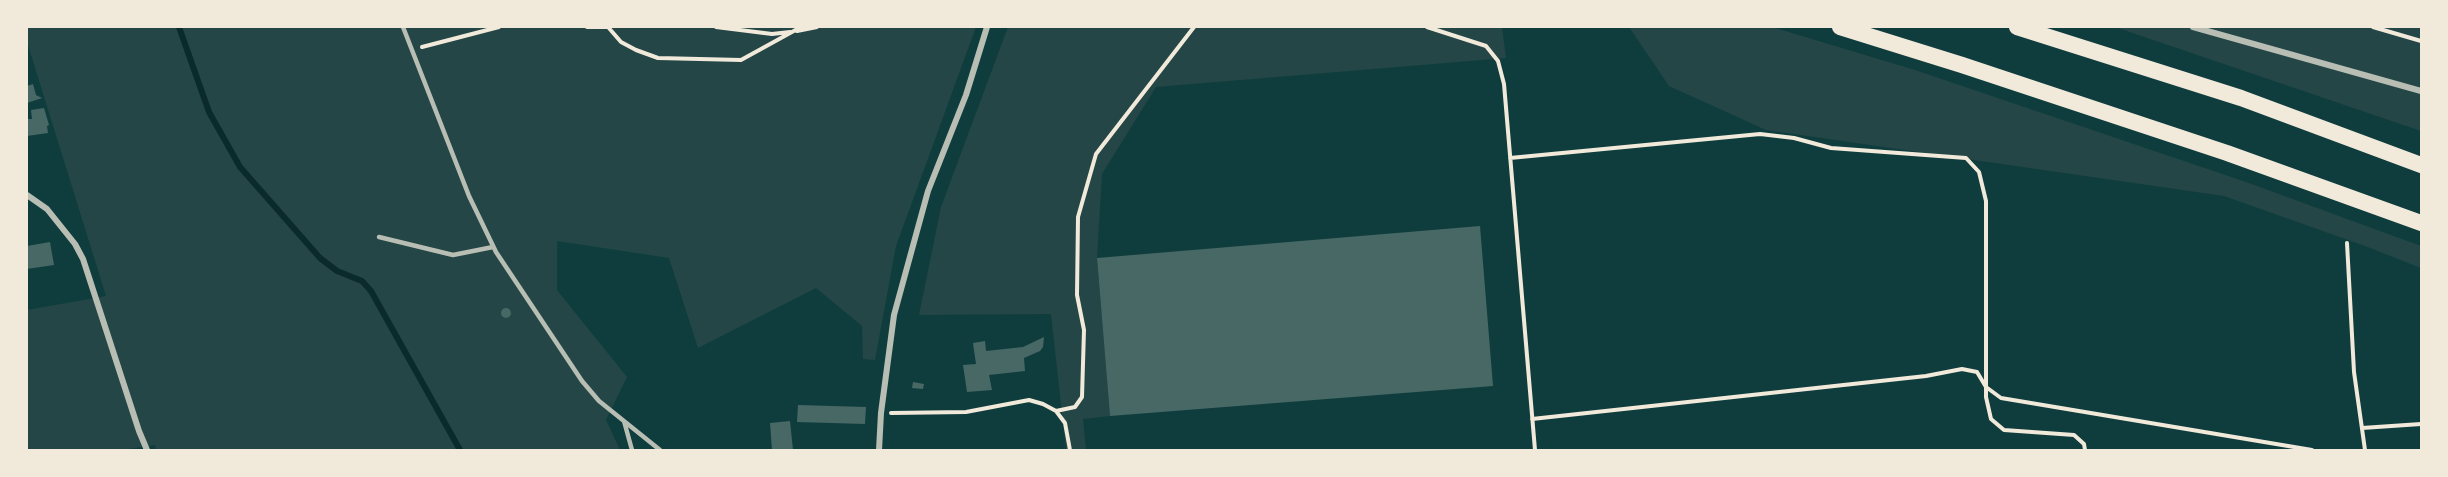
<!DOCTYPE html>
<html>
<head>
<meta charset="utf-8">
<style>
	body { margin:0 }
	#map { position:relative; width:2448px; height:477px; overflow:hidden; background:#0f3d3e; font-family:"IBM Plex Sans",sans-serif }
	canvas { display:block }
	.frame { position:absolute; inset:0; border:28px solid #f1e9da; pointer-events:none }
</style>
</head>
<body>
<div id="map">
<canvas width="2448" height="477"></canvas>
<div class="frame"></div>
</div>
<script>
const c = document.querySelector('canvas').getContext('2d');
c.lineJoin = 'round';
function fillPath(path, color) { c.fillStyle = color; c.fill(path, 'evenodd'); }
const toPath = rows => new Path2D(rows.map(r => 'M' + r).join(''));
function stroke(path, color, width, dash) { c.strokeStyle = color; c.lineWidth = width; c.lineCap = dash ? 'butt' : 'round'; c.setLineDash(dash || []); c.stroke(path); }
const green = toPath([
	[27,27,976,27,896,246,875,360,863,359,862,326,816,288,698,348,669,258,557,241,557,290,627,377,606,420,620,450,156,450,155,445,122,450,27,450,27,310,106,296,27,42],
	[1008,27,1502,27,1506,58,1156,87,1102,174,1097,258,1110,416,1083,419,1086,450,1066,450,1051,314,919,315,941,207],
	[1629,27,1772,27,1915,70,2246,182,2421,246,2421,268,2365,246,2224,196,1766,130,1669,86],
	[2115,27,2421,27,2421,131]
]);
const stream = toPath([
	[179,27,209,112,240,167,320,258,337,271,362,281,371,291,460,450]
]);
const building = toPath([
	[33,84,36,95,42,98,27,103,27,86],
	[44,108,49,125,47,126,48,133,27,136,27,119,32,119,31,110],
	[1480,226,1493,386,1110,416,1097,258],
	[50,242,54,265,27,269,27,246],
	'501 313a5 5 0 1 1 10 0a5 5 0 1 1-10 0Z',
	[1044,337,1043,347,1040,351,1024,358,1025,371,989,375,992,390,967,392,963,365,976,364,973,343,985,341,986,351,1023,347],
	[913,382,924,384,923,389,912,388],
	[798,405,866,407,865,424,797,422],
	[790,421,793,450,772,450,770,423]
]);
const path = toPath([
	[587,27,608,27],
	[608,27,621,42,636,50,658,58,741,60,801,27],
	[716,27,772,34,790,32],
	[1427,27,1486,46,1498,61,1504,84,1535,450],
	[2373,27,2421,41],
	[797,31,817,27],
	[422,47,499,27],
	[1510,158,1760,134,1794,138,1831,148,1966,158,1979,172,1986,201,1986,397,1991,419,2004,430,2074,435,2084,444,2085,450],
	[2347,243,2354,372,2365,450],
	[1056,411,1075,407,1082,397,1084,330,1077,295,1078,217,1096,154,1194,27],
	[891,413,966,412,1029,400,1043,404,1056,411,1065,423,1070,450],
	[1532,419,1926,376,1962,369,1977,372,1986,387,2001,398,2312,450],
	[2362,428,2421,424]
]);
const service = toPath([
	[403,27,469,196,496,252,582,381,599,401,660,450],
	[379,237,453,255,493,247],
	[624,421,632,450]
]);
const minor = toPath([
	[2193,27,2421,91],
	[27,195,47,209,75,244,83,259,139,431,147,450],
	[879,450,881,413,894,315,928,191,966,95,987,27]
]);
const motorway = toPath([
	[1840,27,1962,65,2227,153,2421,223],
	[2017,27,2241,98,2421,165]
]);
fillPath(green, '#244646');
stroke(stream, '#0a2a2b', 6);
fillPath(building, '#486865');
stroke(path, '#f1e9da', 4);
stroke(service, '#b8beb3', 4.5);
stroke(minor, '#b8beb3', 6);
stroke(motorway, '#f1e9da', 16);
</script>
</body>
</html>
